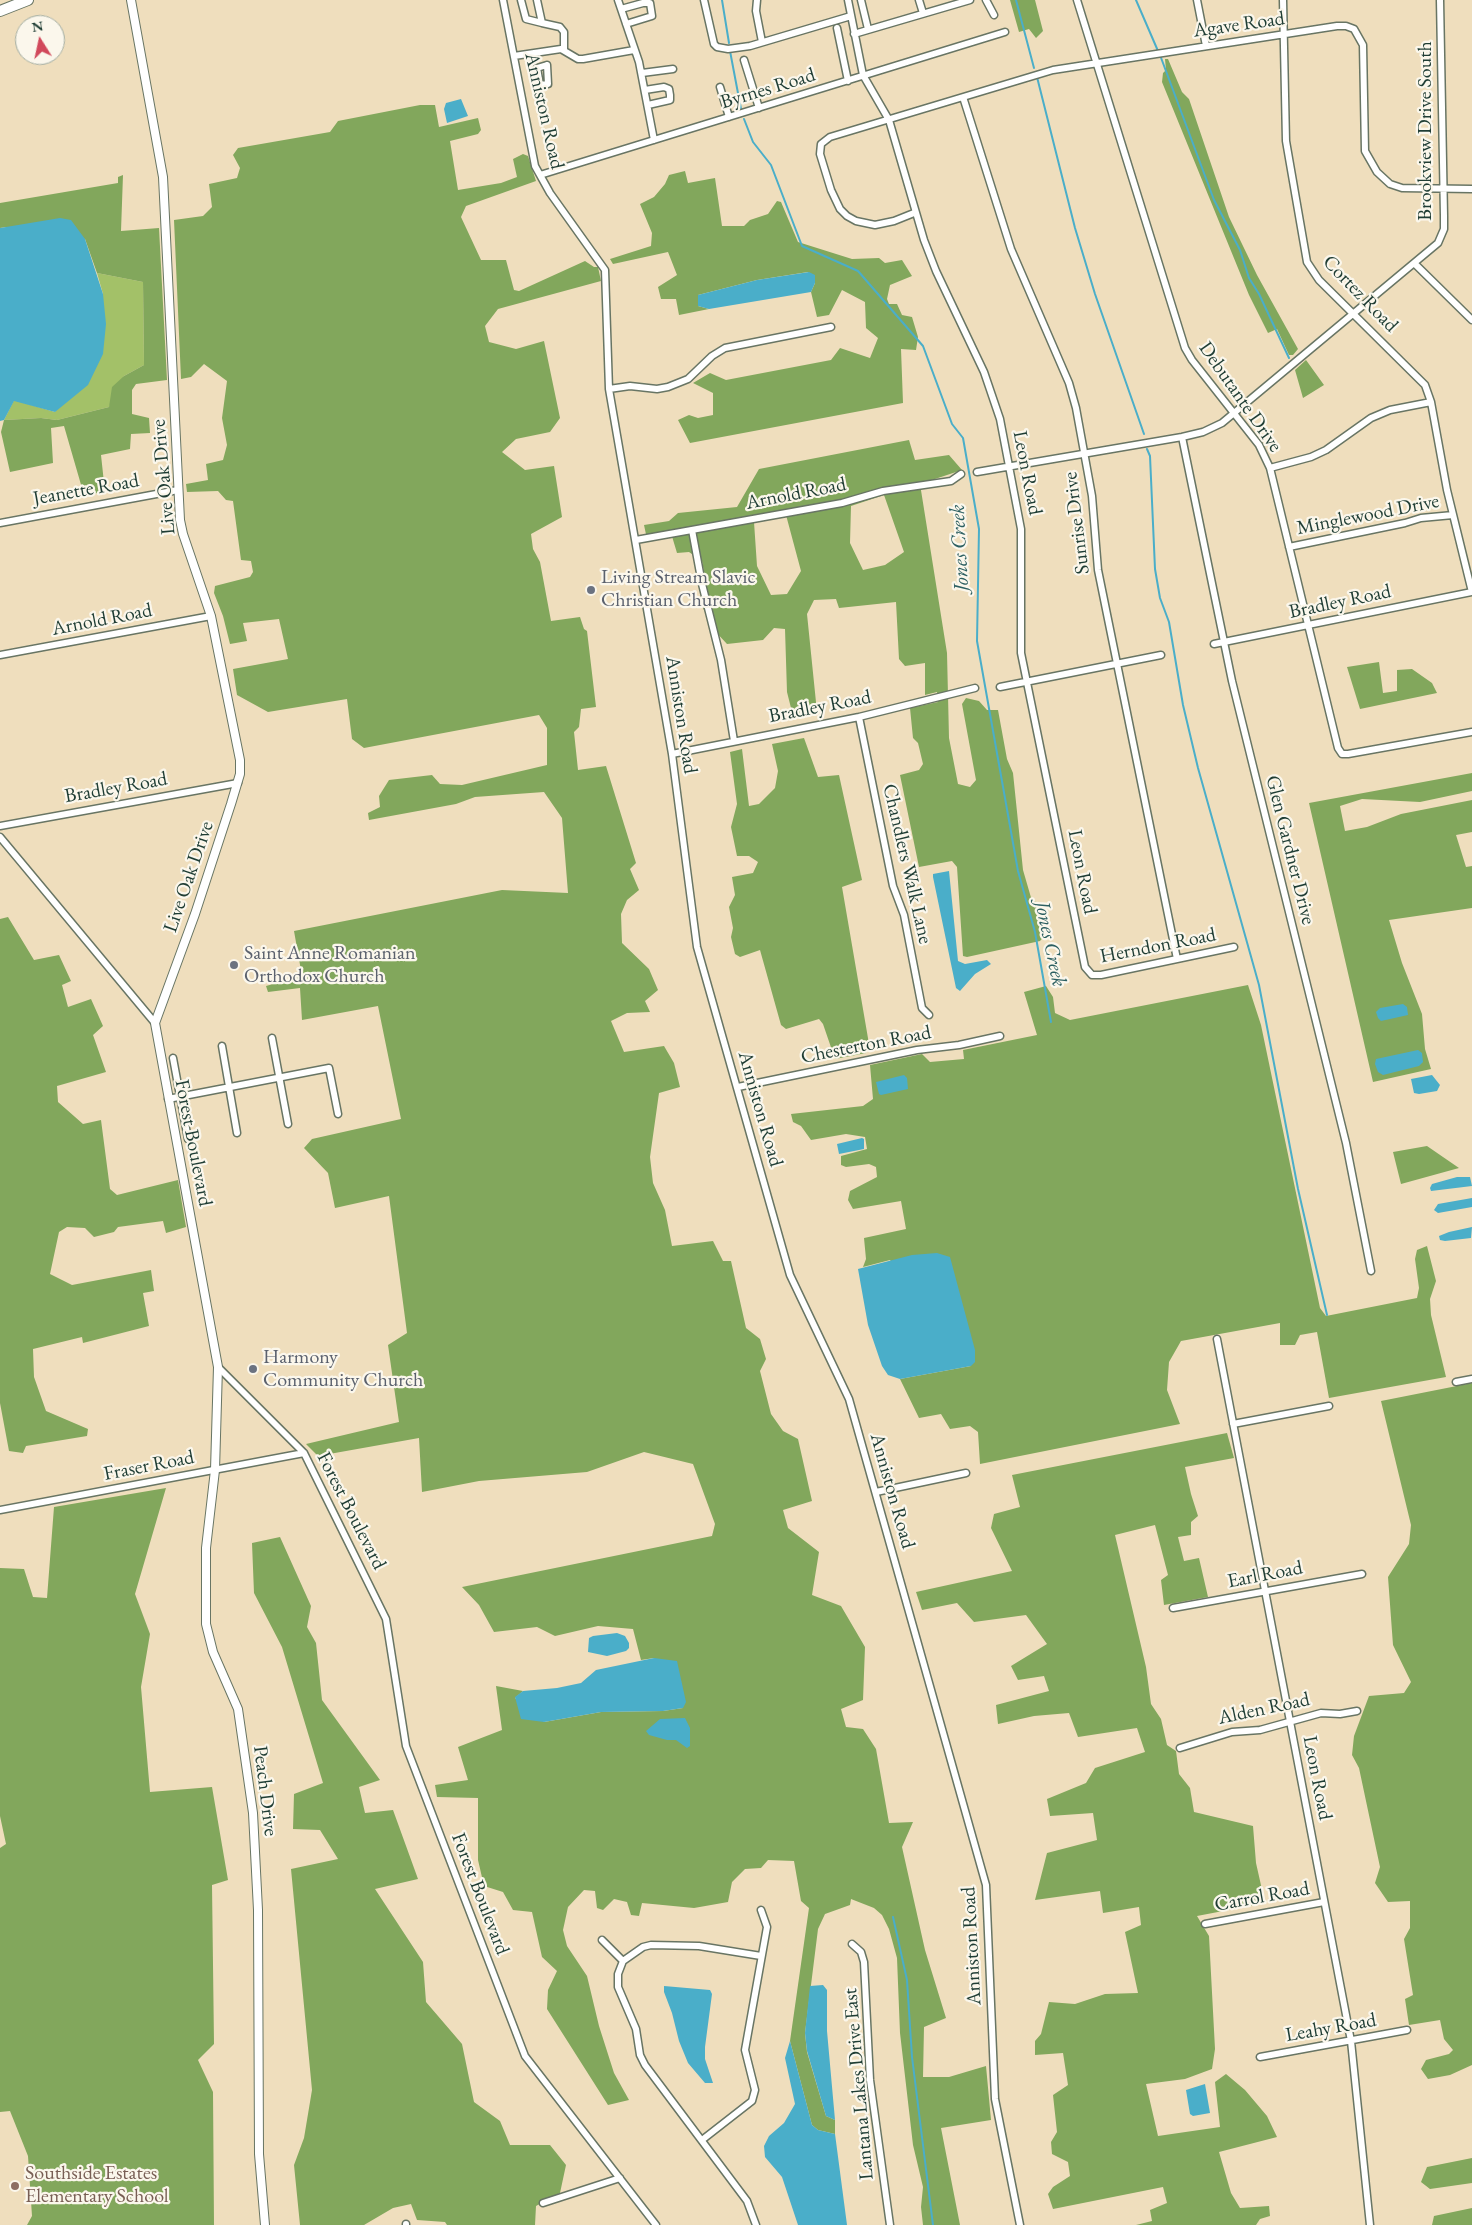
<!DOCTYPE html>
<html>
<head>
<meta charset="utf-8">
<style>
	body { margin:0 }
	#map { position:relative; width:1472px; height:2225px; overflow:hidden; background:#efdebd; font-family:"EB Garamond",serif }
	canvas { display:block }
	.north { position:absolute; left:15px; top:15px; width:50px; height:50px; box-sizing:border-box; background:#fbf7ec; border:1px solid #a3ada2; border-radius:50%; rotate:350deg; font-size:14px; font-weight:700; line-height:20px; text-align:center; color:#1f3d34 }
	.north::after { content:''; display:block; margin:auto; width:18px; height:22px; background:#d1495b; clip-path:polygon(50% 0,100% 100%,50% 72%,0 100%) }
</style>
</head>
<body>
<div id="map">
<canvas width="1472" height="2225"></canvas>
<div class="north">N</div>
</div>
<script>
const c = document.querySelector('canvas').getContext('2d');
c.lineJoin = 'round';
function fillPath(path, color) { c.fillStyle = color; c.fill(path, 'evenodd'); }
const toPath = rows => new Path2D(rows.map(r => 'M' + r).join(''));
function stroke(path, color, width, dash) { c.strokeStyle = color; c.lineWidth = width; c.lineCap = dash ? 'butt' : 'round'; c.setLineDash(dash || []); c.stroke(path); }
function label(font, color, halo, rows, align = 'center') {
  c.font = font + ' "EB Garamond",serif'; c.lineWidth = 4.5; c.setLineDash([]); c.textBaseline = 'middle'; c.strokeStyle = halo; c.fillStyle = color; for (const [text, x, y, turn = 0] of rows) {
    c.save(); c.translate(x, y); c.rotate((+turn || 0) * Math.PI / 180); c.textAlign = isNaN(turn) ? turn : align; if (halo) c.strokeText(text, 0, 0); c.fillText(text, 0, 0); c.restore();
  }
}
const green = toPath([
	[97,273,143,282,144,365,124,376,109,407,57,420,41,418,4,420,14,400,55,412,103,294]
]);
const forest = toPath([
	[1010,0,1035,0,1043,31,1036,38,1029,29,1019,32],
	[1165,59,1168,59,1182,92,1189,99,1229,217,1257,275,1298,349,1293,355,1289,355,1277,329,1268,333,1249,295,1162,82,1163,73,1166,70],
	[420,105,435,105,439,127,478,118,481,130,478,134,450,141,458,190,501,183,517,177,513,159,523,154,528,156,536,181,466,206,461,217,481,260,506,260,514,290,519,291,585,261,594,267,598,267,601,281,498,309,485,326,489,342,516,349,544,341,560,418,550,432,516,439,502,452,525,470,554,466,562,517,531,534,533,549,540,562,551,621,580,617,584,629,587,631,596,707,581,709,579,727,574,732,578,770,606,766,636,863,630,869,639,890,627,900,621,914,622,943,649,969,658,990,645,1001,650,1012,627,1013,611,1021,624,1052,664,1046,674,1063,680,1087,659,1093,650,1157,653,1183,665,1210,672,1246,713,1241,723,1261,731,1261,746,1328,760,1339,766,1359,760,1371,771,1414,783,1431,798,1439,812,1501,783,1510,788,1528,819,1552,812,1595,841,1606,865,1647,863,1700,841,1709,846,1727,863,1729,876,1749,889,1823,913,1822,902,1847,925,1950,946,2018,924,2027,923,2077,949,2077,986,2066,991,2120,941,2128,960,2225,923,2225,921,2207,923,2187,913,2145,900,2033,897,1958,889,1929,882,1915,874,1908,851,1899,850,1905,825,1914,818,1929,805,2033,807,2052,826,2116,835,2120,835,2134,818,2130,812,2125,790,2041,809,1908,801,1901,794,1861,768,1860,761,1868,745,1869,732,1882,728,1902,694,1908,642,1903,639,1916,631,1915,627,1902,614,1899,603,1910,597,1908,595,1891,584,1890,568,1907,563,1930,567,1946,587,1976,599,2026,614,2073,629,2100,608,2105,547,2009,548,1990,557,1971,542,1957,532,1912,513,1910,503,1892,484,1886,478,1860,478,1798,437,1797,435,1785,468,1780,458,1747,502,1730,496,1686,523,1691,515,1698,544,1722,601,1712,663,1711,683,1708,654,1658,641,1660,633,1629,598,1626,555,1636,537,1627,494,1632,479,1605,462,1587,712,1536,715,1524,693,1464,644,1452,587,1472,479,1481,422,1492,419,1438,318,1456,306,1444,399,1422,388,1345,407,1333,389,1196,335,1208,328,1173,304,1148,312,1139,401,1119,378,1006,302,1020,300,988,268,992,266,986,302,976,294,931,502,890,568,893,562,818,544,792,475,797,456,804,369,820,368,813,380,807,379,796,389,780,432,775,440,784,462,785,547,765,547,728,539,715,364,748,352,739,347,699,268,712,237,695,233,669,288,659,279,619,243,623,247,641,230,644,223,616,214,593,215,586,250,577,253,572,251,561,241,560,233,501,226,500,218,491,187,492,186,484,208,480,206,464,223,460,227,445,222,418,227,381,204,364,191,377,181,379,174,220,203,216,212,207,209,184,237,178,240,168,233,155,238,148,330,132,338,121],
	[685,171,688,183,715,178,722,226,744,226,750,220,768,214,777,201,781,202,798,242,852,259,879,258,885,263,902,260,912,276,890,285,887,299,889,304,897,304,902,315,912,317,918,337,916,350,901,349,903,403,690,443,678,420,689,415,698,418,713,415,713,393,693,383,710,373,726,380,831,360,840,348,870,358,878,338,866,328,865,302,842,290,829,315,817,317,811,292,815,283,808,272,757,280,698,295,698,306,709,309,679,315,676,299,661,299,658,287,677,275,668,252,613,264,610,259,651,246,652,233,640,204,654,197,665,184,669,175],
	[123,175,121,231,159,228,167,380,136,384,132,390,132,414,149,418,150,433,131,434,130,449,101,455,105,492,84,495,64,426,51,428,53,463,10,472,1,432,4,420,41,418,57,420,109,407,112,387,124,376,144,365,143,282,97,273,85,239,6,227,0,228,0,203,118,183,118,177],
	[1306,360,1324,385,1303,398,1295,370],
	[909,440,915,460,949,455,962,470,920,484,947,653,949,738,958,784,970,787,976,780,962,704,966,698,979,701,987,710,998,710,1007,759,1013,773,1023,870,1032,901,1042,903,1049,930,1040,941,967,957,963,956,957,867,952,861,919,867,900,775,919,770,923,764,918,743,913,738,910,708,938,702,937,692,925,695,925,663,905,666,899,659,896,602,839,608,836,599,814,600,807,614,817,712,793,716,787,692,785,629,774,628,763,640,727,644,714,630,702,606,706,582,702,561,689,552,677,553,671,533,647,539,644,525,669,521,678,513,737,507,759,469],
	[884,495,904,552,885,565,863,570,850,543,851,506],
	[786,515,801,571,787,594,771,595,757,566,754,522],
	[1379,662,1383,693,1397,691,1397,670,1412,669,1432,683,1437,693,1360,709,1347,667],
	[804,738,818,777,839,775,862,880,842,887,869,1044,866,1053,835,1059,823,1024,819,1019,786,1029,781,1025,760,950,740,957,735,954,731,937,733,928,729,907,735,895,732,877,753,873,758,862,749,856,737,856,731,827,737,804,730,752,742,749,749,806,759,804,775,788,778,771,772,744],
	[1472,773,1472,791,1420,802,1362,799,1340,806,1345,831,1367,827,1401,814,1472,800,1472,832,1456,835,1466,867,1472,866,1472,908,1389,920,1402,963,1422,1014,1425,1049,1431,1069,1373,1082,1309,803],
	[8,917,34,960,59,955,71,981,62,985,68,1007,91,999,103,1026,93,1035,106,1072,57,1086,58,1102,83,1124,101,1120,110,1189,117,1195,178,1180,186,1227,166,1233,163,1221,118,1227,114,1232,94,1237,85,1228,67,1227,59,1232,50,1274,72,1285,151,1270,154,1291,143,1293,149,1326,83,1343,82,1337,33,1349,34,1377,46,1411,88,1429,87,1436,26,1446,23,1453,9,1451,0,1403,0,919],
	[1248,985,1261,1025,1320,1308,1326,1316,1417,1298,1419,1288,1415,1259,1417,1250,1427,1246,1436,1281,1430,1299,1431,1315,1446,1377,1329,1398,1317,1332,1300,1335,1295,1345,1280,1345,1280,1323,1181,1341,1169,1362,1167,1390,1180,1424,980,1464,978,1432,970,1426,950,1429,941,1414,919,1418,900,1379,971,1366,890,1260,863,1267,866,1259,864,1238,906,1229,901,1201,853,1209,848,1200,850,1191,877,1177,876,1167,869,1164,846,1167,841,1165,841,1156,867,1149,865,1137,846,1134,811,1140,801,1126,793,1122,791,1114,863,1106,873,1099,870,1065,922,1054,930,1062,964,1059,963,1050,1037,1035,1024,992,1046,986,1053,997,1055,1013,1070,1020],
	[1427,1146,1459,1168,1401,1184,1393,1152],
	[1472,1383,1472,2065,1450,2075,1428,2079,1421,2069,1426,2060,1449,2054,1453,2050,1444,2039,1440,2020,1409,2025,1405,1999,1413,1995,1404,1939,1410,1928,1410,1901,1388,1902,1375,1883,1380,1867,1359,1768,1352,1755,1354,1736,1369,1696,1404,1693,1411,1682,1393,1645,1388,1577,1409,1544,1411,1525,1381,1401],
	[1227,1433,1234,1458,1185,1467,1191,1494,1198,1516,1191,1522,1191,1535,1178,1537,1184,1561,1199,1558,1208,1597,1164,1605,1161,1580,1168,1575,1155,1525,1115,1535,1146,1667,1151,1704,1161,1719,1167,1745,1176,1751,1179,1774,1190,1788,1194,1812,1253,1826,1256,1863,1265,1903,1197,1916,1209,1936,1215,2049,1212,2069,1185,2079,1146,2084,1158,2136,1220,2127,1215,2082,1226,2074,1245,2090,1267,2116,1277,2137,1219,2152,1231,2193,1240,2208,1269,2206,1270,2216,1260,2219,1256,2225,1136,2225,1152,2221,1150,2210,1167,2203,1163,2187,1053,2209,1048,2194,1053,2187,1070,2176,1068,2162,1052,2154,1051,2142,1057,2132,1053,2095,1068,2085,1063,2053,1035,2055,1035,2041,1041,2034,1049,2002,1075,2004,1105,1994,1138,1993,1125,1932,1141,1925,1139,1907,1103,1913,1100,1891,1035,1900,1047,1853,1097,1840,1093,1813,1050,1816,1047,1799,1086,1783,1095,1768,1145,1752,1137,1728,1078,1737,1069,1713,1034,1716,998,1724,996,1705,1049,1691,1044,1676,1018,1680,1011,1666,1047,1644,1026,1615,974,1622,957,1603,922,1610,916,1592,1012,1571,991,1528,994,1514,1020,1507,1012,1475],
	[166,1488,135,1594,150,1634,141,1687,150,1792,212,1787,228,1880,212,1885,214,2044,198,2060,213,2092,214,2225,27,2225,32,2216,28,2156,10,2111,0,2112,0,1848,6,1844,0,1816,0,1568,24,1569,33,1597,47,1598,54,1507],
	[280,1537,311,1606,307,1627,316,1643,322,1700,380,1780,359,1787,365,1813,393,1810,418,1879,375,1889,423,1962,426,2002,462,2044,474,2102,500,2121,510,2145,550,2145,566,2165,560,2193,536,2206,535,2225,447,2225,445,2222,417,2220,411,2204,393,2208,364,2225,300,2225,294,2165,304,2138,312,2090,291,1869,338,1859,320,1830,293,1829,294,1794,323,1783,282,1647,254,1593,252,1543],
	[1472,2158,1472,2183,1430,2189,1421,2182,1427,2167],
	[1472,2208,1472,2225,1432,2225,1434,2216]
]);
const water = toPath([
	[461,99,468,116,447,123,444,109,446,103],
	[60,218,71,220,85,239,103,294,106,324,103,354,88,385,55,412,14,401,4,420,0,421,0,228],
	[809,272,815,275,815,283,811,292,709,309,698,306,698,295,757,280],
	[949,871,958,961,965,964,987,960,991,964,975,974,960,991,956,988,933,877,933,874],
	[1403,1004,1407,1007,1408,1015,1381,1021,1378,1018,1376,1012,1380,1008],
	[1418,1050,1422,1053,1423,1062,1419,1066,1383,1075,1378,1072,1375,1064,1376,1059],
	[904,1075,907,1078,908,1089,881,1095,879,1094,876,1082],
	[1432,1075,1440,1085,1437,1091,1419,1094,1414,1093,1411,1079],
	[862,1138,864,1139,864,1149,839,1154,837,1144],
	[1457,1177,1470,1177,1472,1186,1431,1191,1430,1188,1432,1184],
	[1472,1198,1472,1207,1438,1213,1434,1210,1438,1204],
	[1472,1227,1471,1238,1445,1241,1440,1240,1439,1236,1449,1232],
	[937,1253,950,1257,975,1350,975,1362,971,1366,900,1379,888,1375,882,1366,868,1325,858,1269,912,1255],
	[617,1633,625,1636,629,1643,629,1648,626,1651,607,1656,588,1652,589,1638,593,1636],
	[654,1658,677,1661,686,1702,683,1708,663,1711,601,1712,544,1722,521,1719,515,1697,523,1691,557,1688,581,1683,596,1670],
	[685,1718,690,1728,690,1746,687,1748,676,1740,667,1740,649,1735,646,1731,660,1719],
	[823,1985,827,1990,827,2031,835,2120,826,2116,807,2051,805,2033,810,1986],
	[664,1986,710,1990,712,1994,705,2047,705,2059,713,2083,705,2083,688,2063,679,2041,672,2013,664,1992],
	[790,2041,812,2125,818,2130,835,2134,847,2225,798,2225,782,2177,765,2157,764,2146,769,2136,784,2123,795,2104,785,2058],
	[1205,2084,1210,2113,1193,2116,1190,2114,1186,2090]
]);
const stream = toPath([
	[722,0,729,43],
	[1016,0,1034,68],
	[1136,0,1158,51],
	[730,51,741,109],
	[1160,55,1214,200,1240,250,1249,278,1259,294,1289,358],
	[1037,77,1075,228,1095,294,1144,434],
	[744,119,753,142,771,165,802,246,858,271,923,346,952,424,963,438,979,529,977,641,1018,871,1035,932,1051,1022],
	[1147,449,1150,456,1155,569,1160,598,1169,622,1183,705,1198,768,1259,985,1298,1189,1327,1315],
	[893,1917,907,1980,912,2057,933,2225]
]);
const minor = toPath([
	[503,0,535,166,550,193,605,270,609,389,672,754,697,947,790,1275,849,1399,986,1885,995,2099,1020,2225],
	[521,0,526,19,542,23,537,0],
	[618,0,639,62,654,140],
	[704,0,714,44,717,47,728,49,750,46,851,16],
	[757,0,756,11,762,42],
	[848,0,863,75,889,120,924,240,936,271,984,372,1000,419,1021,529,1021,653,1085,967,1092,975,1101,975,1234,947],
	[861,0,868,29],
	[919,0,923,13],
	[986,0,994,15],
	[1077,0,1185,348,1192,360,1259,445,1270,468,1338,748,1342,754,1348,754,1472,732],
	[1197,0,1206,46],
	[1283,0,1286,141,1307,262,1319,280,1425,385,1431,402,1447,490,1472,592],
	[621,9,643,3,650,3,652,16,626,24],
	[542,23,560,27,564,32,564,50],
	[837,28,848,81],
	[854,34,970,0],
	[514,56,561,49,578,59,583,59,634,50],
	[744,60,759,108],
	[547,65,548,84,540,85,537,68,547,65],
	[642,73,673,69],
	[720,87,729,117],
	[645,90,664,87,669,89,670,95,670,100,648,105],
	[963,97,1011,249,1069,383,1076,408,1092,496,1098,570,1177,959],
	[540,175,1005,32],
	[914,213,894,221,875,225,856,221,847,216,840,209,831,190,820,154,821,144,830,137,1053,70,1337,26,1346,26,1354,29,1363,45,1365,151,1377,172,1390,184,1402,188,1472,189],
	[1415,264,1472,320],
	[609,389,630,386,657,389,668,387,688,379,712,356,725,348,831,327],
	[1182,437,1232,681,1346,1143,1371,1271],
	[1270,468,1311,457,1326,450,1371,418,1390,410,1431,402],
	[977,472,1182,437,1203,432,1222,423,1438,243,1444,229,1444,216,1440,0],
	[0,523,178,490],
	[692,530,702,584,721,660,734,741],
	[636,540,842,503,883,491,951,481,961,474],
	[1289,547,1405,523,1421,518,1453,515],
	[1214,644,1472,592],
	[0,655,211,616],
	[1000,687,1161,655],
	[859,717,893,886,904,915,922,1008,929,1015],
	[672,754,859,717,975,688],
	[0,826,238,783],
	[0,837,155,1023],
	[272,1038,288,1124],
	[222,1046,237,1133],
	[173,1058,188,1139],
	[738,1087,917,1050,959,1045,1000,1036],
	[168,1099,329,1068,338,1114],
	[1217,1339,1351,2041,1370,2225],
	[218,1367,304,1453,386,1619,406,1746,525,2056,656,2225],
	[1456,1382,1472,1379],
	[1233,1424,1329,1406],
	[876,1492,966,1473],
	[0,1510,304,1453],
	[1173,1608,1362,1574],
	[1180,1748,1232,1732,1260,1730,1321,1713,1340,1714,1357,1711],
	[1205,1924,1324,1902],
	[602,1940,623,1961],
	[852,1944,861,1952,864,1962,870,2080,890,2225],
	[623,1961,618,1974,618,1987,636,2029,640,2055,645,2065,747,2201,756,2225],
	[623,1961,643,1947,651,1945,699,1946,761,1956],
	[1260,2057,1407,2030],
	[702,2140,752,2101,755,2090,745,2050,767,1927,761,1910],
	[543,2203,620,2178],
	[406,2224,406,2225]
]);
const major = toPath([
	[131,0,163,177,180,520,183,534,211,616,240,760,240,774,231,804,195,914,155,1023,218,1367,215,1470,206,1548,206,1624,213,1652,238,1709,253,1813,258,1910,259,2154,265,2225]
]);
const highway = toPath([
	[0,11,28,0]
]);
const markers = [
	[591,590,5,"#6b7280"],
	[234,965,5,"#6b7280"],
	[253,1369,5,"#6b7280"],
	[15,2186,5,"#8d6e63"]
];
const streetNames = [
	["Agave Road",1239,25,-8],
	["Byrnes Road",768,89,-17],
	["Anniston Road",544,111,77],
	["Brookview Drive South",1426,131,-90],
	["Cortez Road",1360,294,46],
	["Debutante Drive",1240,397,55],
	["Leon Road",1027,473,79],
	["Live Oak Drive",164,477,-95],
	["Jeanette Road",86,490,-10],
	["Arnold Road",796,494,-11],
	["Minglewood Drive",1368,515,-11],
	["Sunrise Drive",1077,523,-97],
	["Bradley Road",1340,602,-12],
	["Arnold Road",102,620,-11],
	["Bradley Road",820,707,-11],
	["Anniston Road",681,715,81],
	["Bradley Road",116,788,-10],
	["Glen Gardner Drive",1290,850,76],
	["Chandlers Walk Lane",907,864,77],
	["Leon Road",1082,872,79],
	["Live Oak Drive",189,877,-71],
	["Herndon Road",1158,946,-11],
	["Chesterton Road",866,1045,-11],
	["Anniston Road",760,1109,74],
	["Forest Boulevard",193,1143,79],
	["Fraser Road",149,1466,-11],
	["Anniston Road",892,1491,74],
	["Forest Boulevard",351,1511,63],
	["Earl Road",1265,1575,-11],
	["Alden Road",1264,1709,-12],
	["Leon Road",1317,1778,79],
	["Peach Drive",265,1791,83],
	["Forest Boulevard",480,1894,69],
	["Carrol Road",1262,1897,-10],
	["Anniston Road",972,1946,-93],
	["Leahy Road",1331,2028,-10],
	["Lantana Lakes Drive East",859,2084,-95]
];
const worshipNames = [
	["Living Stream Slavic",601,578],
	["Christian Church",601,601],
	["Saint Anne Romanian",244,954],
	["Orthodox Church",244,977],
	["Harmony",263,1358],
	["Community Church",263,1381]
];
const educationNames = [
	["Southside Estates",25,2174],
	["Elementary School",25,2197]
];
const waterNames = [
	["Jones Creek",960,548,-93],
	["Jones Creek",1050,944,78]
];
fillPath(green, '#a3c168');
fillPath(forest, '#82a75c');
fillPath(water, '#4aaec9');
stroke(stream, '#4aaec9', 2);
stroke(minor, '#687564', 9);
stroke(major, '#687564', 10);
stroke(highway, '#687564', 12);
stroke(minor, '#fff', 6);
stroke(major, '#fff', 8);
stroke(highway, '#fff', 10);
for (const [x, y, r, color] of markers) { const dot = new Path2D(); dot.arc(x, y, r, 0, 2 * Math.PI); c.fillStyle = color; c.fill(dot); stroke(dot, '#fbf7ec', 2); }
label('20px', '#1f3d34', '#fbf7ec', streetNames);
label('20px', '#5b616d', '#fbf7ec', worshipNames, 'left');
label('20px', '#785e54', '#fbf7ec', educationNames, 'left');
label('italic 21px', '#2c5f61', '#fbf7ec', waterNames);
</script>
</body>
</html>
